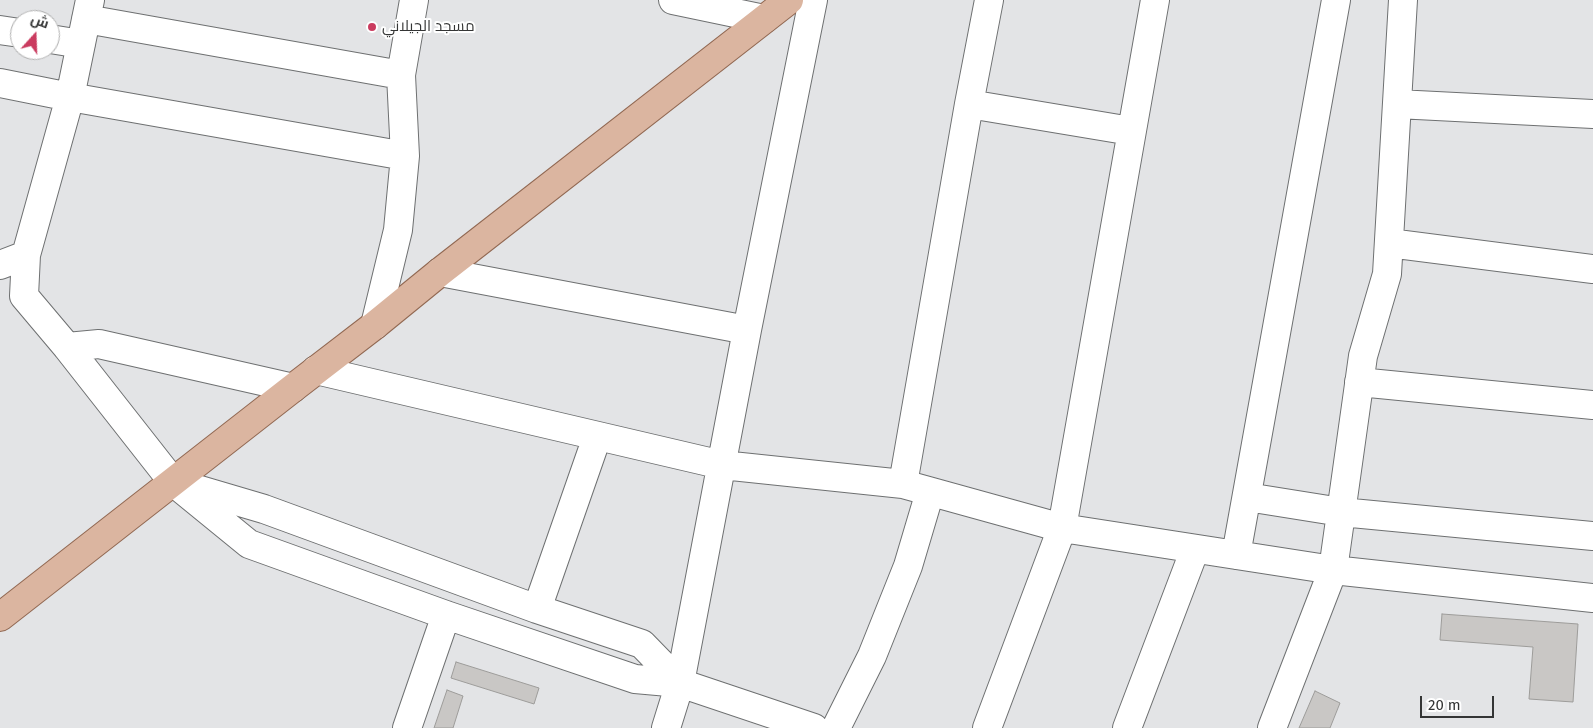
<!DOCTYPE html>
<html>
<head>
<meta charset="utf-8">
<style>
	body { margin:0 }
	#map { position:relative; width:1593px; height:728px; overflow:hidden; background:#e3e4e6; font-family:"Fira Sans",Cairo,sans-serif }
	canvas { display:block }
	.north { position:absolute; left:10px; top:10px; width:50px; height:50px; box-sizing:border-box; background:#fff; border:1px solid #aeaeae; border-radius:50%; rotate:20deg; font-size:14px; font-weight:700; line-height:20px; text-align:center; color:#343535 }
	.north::after { content:''; display:block; margin:auto; width:18px; height:22px; background:#ca3b5f; clip-path:polygon(50% 0,100% 100%,50% 72%,0 100%) }
	.scale { position:absolute; left:1420px; top:696px; width:74px; height:22px; box-sizing:border-box; border:2px solid #343535; border-top:0; padding-left:6px; font-size:15px; line-height:18px; white-space:nowrap; color:#343535; -webkit-text-stroke:4px #fff; paint-order:stroke }
</style>
</head>
<body>
<div id="map">
<canvas width="1593" height="728"></canvas>
<div class="north">ش</div>
<div class="scale">20 m</div>
</div>
<script>
const c = document.querySelector('canvas').getContext('2d');
c.lineJoin = 'round';
function fillPath(path, color) { c.fillStyle = color; c.fill(path, 'evenodd'); }
const toPath = rows => new Path2D(rows.map(r => 'M' + r).join(''));
function stroke(path, color, width, dash) { c.strokeStyle = color; c.lineWidth = width; c.lineCap = dash ? 'butt' : 'round'; c.setLineDash(dash || []); c.stroke(path); }
function label(font, color, halo, rows, align = 'center') {
  c.font = font + ' "Fira Sans",Cairo,sans-serif'; c.lineWidth = 4; c.setLineDash([]); c.textBaseline = 'middle'; c.strokeStyle = halo; c.fillStyle = color; for (const [text, x, y, turn = 0] of rows) {
    c.save(); c.translate(x, y); c.rotate((+turn || 0) * Math.PI / 180); c.textAlign = isNaN(turn) ? turn : align; if (halo) c.strokeText(text, 0, 0); c.fillText(text, 0, 0); c.restore();
  }
}
const building = toPath([
	[1442,614,1578,624,1573,702,1529,699,1533,647,1440,640,1442,614],
	[456,662,539,688,534,704,451,678,456,662],
	[447,690,463,696,453,728,434,728,447,690],
	[1315,691,1340,703,1330,728,1299,728,1315,691]
]);
const minor = toPath([
	[90,0,70,97,26,255,24,296,67,347,173,482,249,544,446,615,635,679,680,683,814,728],
	[673,0,764,19],
	[86,19,401,75],
	[0,30,20,33],
	[50,39,81,44],
	[0,83,70,97,405,156],
	[969,104,1131,131],
	[1397,104,1593,114],
	[1389,243,1593,269],
	[0,265,26,255],
	[440,272,747,330],
	[375,325,398,230,405,156,401,75,414,0],
	[67,347,99,344,293,388],
	[316,370,722,465,903,484,1062,528,1333,570,1593,598],
	[1359,382,1593,405],
	[903,484,969,104,989,0],
	[186,486,264,509,537,609,642,644,680,683],
	[1247,497,1341,512,1593,536],
	[1236,555,1336,0],
	[537,609,597,437],
	[407,728,446,615],
	[666,728,680,683,747,330,813,0],
	[836,728,872,656,908,566,930,492],
	[987,728,1062,528,1155,0],
	[1127,728,1195,549],
	[1272,728,1333,570,1363,356,1387,274,1403,0]
]);
const major = toPath([
	[0,617,293,388,375,325,440,272,789,0]
]);
const markers = [
	[372,27,5,"#ca3b5f"]
];
const poiNames = [
	["مسجد الجيلاني",382,27]
];
fillPath(building, '#c9c7c5');
stroke(building, '#9d9c9a', 1);
stroke(minor, '#6e7071', 30);
stroke(major, '#916852', 30);
stroke(minor, '#fff', 28);
stroke(major, '#dbb5a0', 28);
for (const [x, y, r, color] of markers) { const dot = new Path2D(); dot.arc(x, y, r, 0, 2 * Math.PI); c.fillStyle = color; c.fill(dot); stroke(dot, '#fff', 2); }
label('15px', '#343535', '#fff', poiNames, 'left');
</script>
</body>
</html>
